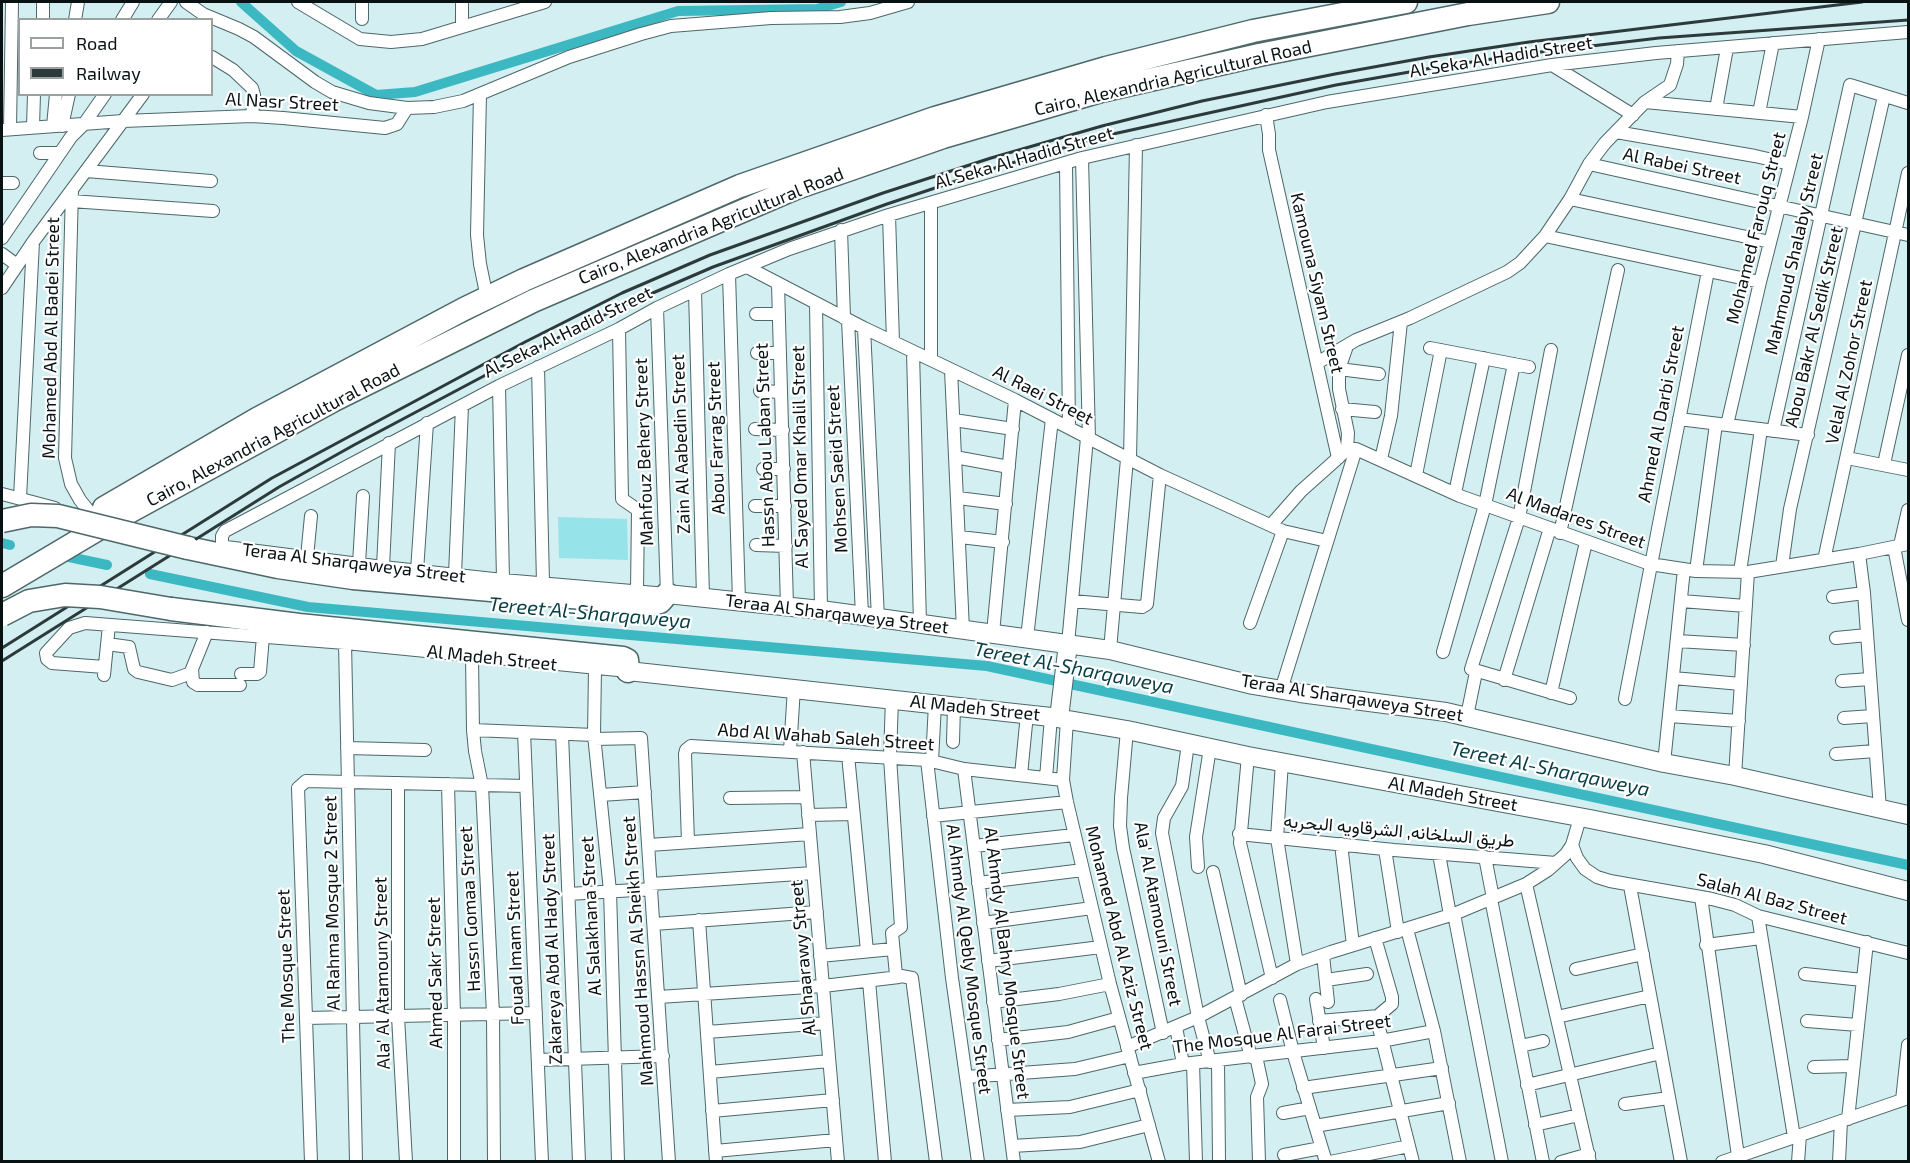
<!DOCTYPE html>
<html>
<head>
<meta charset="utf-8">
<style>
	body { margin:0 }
	#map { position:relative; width:1910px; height:1163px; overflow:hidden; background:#d3eff1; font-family:"Exo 2",sans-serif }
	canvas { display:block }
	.frame { position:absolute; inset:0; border:3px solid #081213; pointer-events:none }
	.legend { position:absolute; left:18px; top:18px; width:195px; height:78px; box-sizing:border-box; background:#fff; border:2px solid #9ca0a1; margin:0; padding:8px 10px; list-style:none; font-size:18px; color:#081213 }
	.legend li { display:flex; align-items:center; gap:12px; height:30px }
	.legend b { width:30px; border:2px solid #9ca0a1 }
</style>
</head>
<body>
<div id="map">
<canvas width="1910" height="1163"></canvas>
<div class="frame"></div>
<ul class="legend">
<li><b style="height:8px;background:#fff"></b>Road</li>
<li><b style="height:8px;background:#2c3a3b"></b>Railway</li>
</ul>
</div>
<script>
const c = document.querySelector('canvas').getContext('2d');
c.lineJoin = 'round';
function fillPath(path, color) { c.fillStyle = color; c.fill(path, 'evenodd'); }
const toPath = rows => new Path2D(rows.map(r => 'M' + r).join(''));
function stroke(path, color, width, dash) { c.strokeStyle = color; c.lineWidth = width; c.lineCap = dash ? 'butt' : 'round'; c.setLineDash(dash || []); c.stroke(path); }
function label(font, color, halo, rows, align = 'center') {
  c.font = font + ' "Exo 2",Vazirmatn,sans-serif'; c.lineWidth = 4.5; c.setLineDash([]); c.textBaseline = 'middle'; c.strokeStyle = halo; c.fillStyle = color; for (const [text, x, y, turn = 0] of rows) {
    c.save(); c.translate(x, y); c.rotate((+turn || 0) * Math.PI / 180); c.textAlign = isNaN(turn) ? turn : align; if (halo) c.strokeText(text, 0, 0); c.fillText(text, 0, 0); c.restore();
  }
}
const green = toPath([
	[558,517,627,519,628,560,559,558]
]);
const canal = toPath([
	[241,2,296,51,376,95,415,92,678,11,817,9,841,2],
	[2,543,10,545],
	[69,557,107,565],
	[150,574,308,607,987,666,1908,865]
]);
const street = toPath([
	[186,2,203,14,239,29,254,37,315,82,332,92,369,103,407,108,434,107,463,101,569,57,641,34,671,26,771,18,840,17,870,13,908,2],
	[298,2,360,39,391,42,422,39,545,2],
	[362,2,362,19],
	[43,20,43,2],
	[75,20,78,2],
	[122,20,133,2],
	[158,20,171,2],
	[462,26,462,2],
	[212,57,233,70,252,88,254,95,252,116],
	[1552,65,1633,115],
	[480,94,477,235,480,264,487,298],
	[1645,102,1802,117],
	[1716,109,1727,48],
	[1759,113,1773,43],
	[1266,115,1269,134,1269,150,1338,458],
	[53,126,56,94],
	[62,126,69,94],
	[33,127,34,94],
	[10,129,12,2],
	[2,130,123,121,252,116,283,118,385,128,397,124,407,108],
	[1616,132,1755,156,1790,164],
	[40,153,60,153],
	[1082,158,1089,439],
	[1066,163,1069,428],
	[1589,164,1908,235],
	[86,171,211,181],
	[2,183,13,183],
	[72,190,65,458,71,484,80,500,92,515],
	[1570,199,1770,242],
	[71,201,213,211],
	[889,215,893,342],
	[841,230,844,318],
	[1545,236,1760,282],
	[2,238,71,137,84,124,105,94],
	[2,254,17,265],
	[747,267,864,328,1015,400,1160,475,1283,531,1327,541],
	[729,274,739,601],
	[778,284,787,606],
	[2,288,33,242,143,94],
	[695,290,703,597],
	[816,304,821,610],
	[657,308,667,594,503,580,383,567,226,547,222,544,222,536,225,531,499,386,619,329,657,308,729,274,789,249,889,215,1082,158,1327,102,1552,65,1656,53,1908,32],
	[756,314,779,314],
	[848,320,862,615],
	[864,328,878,618],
	[619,329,622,499,638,510,637,591],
	[1347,346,1339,369,1339,389,1348,433,1347,449],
	[1430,348,1529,367],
	[1551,350,1519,518,1471,669,1570,698],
	[913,352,920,624],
	[757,353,780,353],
	[931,360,931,203],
	[1317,363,1356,340,1410,318,1507,272,1520,263,1545,236,1570,199,1589,164,1605,143,1645,102,1670,85,1677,64,1678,51],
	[538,367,543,583],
	[1339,369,1379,374],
	[951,370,963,630],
	[499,386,503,580],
	[760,391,781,392],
	[1342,409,1375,412],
	[1679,419,1808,435],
	[954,420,1013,429],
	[1727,425,1760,282,1802,117,1819,39],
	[755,429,783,430],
	[1773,431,1850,85,1908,103],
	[955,457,1009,467],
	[1847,458,1908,470],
	[1381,459,1391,416,1401,322],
	[1130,460,1136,145],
	[1884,464,1908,355],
	[763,469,784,469],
	[1416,475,1441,350],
	[1455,493,1484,358],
	[2,494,55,508],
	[20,498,33,242],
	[958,498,1006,504],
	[755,506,785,506],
	[1271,525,1301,491,1338,458,1347,449,1356,449,1460,496,1650,564,1696,571,1748,572,1859,554,1908,544],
	[1560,533,1618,270],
	[960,537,1003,542],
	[756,545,786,546],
	[1900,545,1908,510],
	[1894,547,1908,620],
	[1859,554,1864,593,1880,809],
	[307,557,311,516],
	[1824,560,1908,173],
	[359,564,363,496],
	[1782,566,1790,509,1884,96],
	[383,567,389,443],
	[417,571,427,423],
	[1696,571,1716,424],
	[1740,572,1761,429],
	[455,575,462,406],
	[1833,597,1864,593],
	[1072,601,1142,607,1147,604,1160,475],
	[1681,601,1746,606],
	[1250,623,1283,531],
	[207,632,192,669,193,682,198,685,240,685],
	[993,633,1015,400],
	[1027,638,1052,419],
	[1836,638,1867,635],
	[1677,641,1744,645],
	[345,643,356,1162],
	[107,644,129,647,134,669,138,672,172,680,191,673],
	[1068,644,1087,438],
	[1110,650,1127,459],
	[1443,652,1485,505,1514,364],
	[472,656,473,730,475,751,482,786,493,1014,494,1162],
	[104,667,52,663,47,659,46,653,69,628,85,623,345,643,628,671],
	[595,669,594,735,610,891,618,1162],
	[241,674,257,674,260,672,263,636],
	[104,675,109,625],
	[1673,678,1741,684],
	[1504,680,1550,528],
	[1842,681,1870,679],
	[1281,690,1356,449],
	[1551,693,1586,542],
	[892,699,890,757,901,927,892,933,896,975,912,978,936,1162],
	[1625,699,1708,271],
	[1467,716,1476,672],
	[1669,716,1739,721],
	[1844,718,1873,716],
	[1067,720,1063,780,1067,802,1110,984,1159,1162],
	[473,730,594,735],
	[1127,730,1121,798,1120,826,1123,848,1163,1033],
	[524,732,542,1162],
	[562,734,579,1162],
	[594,739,641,738,669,1162],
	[953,742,954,706],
	[1188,744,1182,786,1164,818,1162,833,1198,1017,1210,1062],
	[347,748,425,750],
	[790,751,794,688],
	[803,752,838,1162],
	[1836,754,1875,751],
	[848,755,867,951],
	[1248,756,1240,843,1272,978],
	[927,760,952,978,978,1162],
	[932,761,935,704],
	[1282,762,1277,838,1297,964],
	[1664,763,1684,569],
	[964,769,1014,1162],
	[1021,775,1027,714],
	[1735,776,1748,572],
	[1046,778,1051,717],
	[398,783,398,1016,406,1162],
	[448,784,454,1015,454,1162],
	[601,795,645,792],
	[730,798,807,797],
	[808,815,853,814],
	[933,816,1067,802],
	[1239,834,1394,850,1556,863],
	[688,842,685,754,686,750,691,746,927,760,964,769,1063,780],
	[1341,844,1353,945],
	[649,845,810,834],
	[1572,845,1577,858,1585,869,1597,877,1610,881,1712,899,1735,905,1758,916,1908,953],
	[974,846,1074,835],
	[1385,849,1398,932],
	[1439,854,1450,915],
	[1485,857,1493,898],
	[1198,867,1196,837,1210,748],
	[1213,872,1241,995],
	[978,883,1083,870],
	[651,884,813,873],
	[1526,884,1590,1162],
	[1630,886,1681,1162],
	[568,894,652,889],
	[1701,897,1738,1156],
	[1491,899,1543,1162],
	[1454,914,1502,1162],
	[1758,916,1794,1137],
	[699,920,716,1162],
	[983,923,1092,908],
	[654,924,817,912],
	[1407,929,1434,1031,1460,1162],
	[1375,938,1392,997,1392,1004,1380,1014,1377,1020,1413,1162],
	[1706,945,1761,938],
	[1323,955,1328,1002],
	[820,956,893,949],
	[988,961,1101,947],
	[1576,969,1643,954],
	[1805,974,1863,980],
	[1326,980,1367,974],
	[869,981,885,1162],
	[659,997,823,986,899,977],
	[1235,998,1251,1057],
	[1316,999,1324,1048],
	[1280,1000,1293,1052,1326,1162],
	[993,1002,1059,994,1110,984],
	[1557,1017,1650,996],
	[306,1018,536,1013],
	[1319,1021,1379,1016],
	[1807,1021,1858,1025],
	[1176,1027,1183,1064],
	[707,1032,826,1023],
	[998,1040,1068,1032,1119,1018],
	[1520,1046,1543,1041],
	[1127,1047,1198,1017,1297,964,1331,952,1454,914,1526,884,1548,870,1566,854,1572,845,1580,818],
	[1256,1056,1262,1084,1257,1097,1259,1162],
	[538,1060,663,1056],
	[1218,1061,1219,1162],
	[1193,1063,1196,1162],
	[1814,1067,1853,1066],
	[710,1072,829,1061],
	[1134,1073,1183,1064,1381,1041,1434,1031],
	[966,1077,1075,1069,1130,1056],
	[1527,1085,1661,1053],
	[1303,1088,1442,1068],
	[1902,1100,1908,1045],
	[1625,1104,1669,1098],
	[1007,1110,1070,1107,1140,1090],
	[712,1111,833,1100],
	[1283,1113,1310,1108],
	[1848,1119,1867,942],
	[1535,1125,1579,1115],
	[1315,1126,1449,1103],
	[1012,1146,1080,1142,1149,1125],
	[715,1151,836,1140],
	[1284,1155,1321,1148],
	[311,1162,298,788,306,781,526,786],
	[1330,1162,1409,1146],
	[1561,1162,1589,1154],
	[1722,1162,1908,1098],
	[1798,1162,1800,1135],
	[1839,1162,1841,1121]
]);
const secondary = toPath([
	[667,594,821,610,1110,650,1253,685,1300,693,1446,712,1664,763,1735,776,1908,815],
	[628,671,1051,717,1127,730,1248,756,1590,819,1764,854,1908,891],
	[1059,718,1068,644]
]);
const highway = toPath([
	[104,508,257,419,464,309,524,280,740,186,935,118,1106,68,1253,31,1406,2],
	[188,548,278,567,353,578,652,604,660,602,667,594],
	[2,586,105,525,334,400,533,301,796,188,943,137,1101,91,1259,55,1468,14,1548,2],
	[171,609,299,625,623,658,627,660,628,671]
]);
const rail = toPath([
	[2,648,272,478,525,342,622,293,710,255,883,193,991,158,1102,126,1202,101,1335,74,1429,57,1529,42,1862,2],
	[2,661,279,487,354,445,529,352,625,305,713,267,887,204,995,168,1104,136,1336,85,1432,68,1532,53,1659,38,1908,20]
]);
const highwayBridge = toPath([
	[2,521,31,515,58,516,188,548],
	[2,615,29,601,65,595,100,597,171,609]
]);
const streetNames = [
	["Al Seka Al Hadid Street",1501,57,-9],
	["Cairo, Alexandria Agricultural Road",1173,78,-13],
	["Al Nasr Street",282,102,3],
	["Al Seka Al Hadid Street",1024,158,-16],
	["Al Rabei Street",1682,166,12],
	["Cairo, Alexandria Agricultural Road",711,226,-22],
	["Mohamed Farouq Street",1756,228,-76],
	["Mahmoud Shalaby Street",1794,254,-77],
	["Kamouna Siyam Street",1317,283,77],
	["Abou Bakr Al Sedik Street",1814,327,-77],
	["Al Seka Al Hadid Street",568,332,-26],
	["Mohamed Abd Al Badei Street",51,338,-89],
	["Velal Al Zohor Street",1849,362,-78],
	["Al Raei Street",1043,395,27],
	["Ahmed Al Darbi Street",1661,414,-79],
	["Cairo, Alexandria Agricultural Road",273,435,-28],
	["Abou Farrag Street",716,438,-92],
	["Zain Al Aabedin Street",681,444,-92],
	["Hassn Abou Laban Street",765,445,-92],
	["Mahfouz Behery Street",644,452,-92],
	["Al Sayed Omar Khalil Street",800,457,-91],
	["Mohsen Saeid Street",837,469,-93],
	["Al Madares Street",1576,518,20],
	["Teraa Al Sharqaweya Street",354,563,7],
	["Teraa Al Sharqaweya Street",837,614,7],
	["Al Madeh Street",492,658,6],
	["Teraa Al Sharqaweya Street",1352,698,9],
	["Al Madeh Street",975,708,6],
	["Abd Al Wahab Saleh Street",826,737,4],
	["Al Madeh Street",1453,794,10],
	["طريق السلخانه, الشرقاويه البحريه",1399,831,5],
	["Salah Al Baz Street",1772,899,15],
	["Al Rahma Mosque 2 Street",332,903,-91],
	["Hassn Gomaa Street",470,909,-93],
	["Ala' Al Atamouni Street",1158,914,79],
	["Al Salakhana Street",591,916,-93],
	["Mohamed Abd Al Aziz Street",1119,938,76],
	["Fouad Imam Street",515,948,-92],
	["Zakareya Abd Al Hady Street",552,949,-92],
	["Mahmoud Hassn Al Sheikh Street",638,951,-94],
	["Al Shaarawy Street",803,958,-95],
	["Al Ahmdy Al Qebly Mosque Street",969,959,83],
	["Al Ahmdy Al Bahry Mosque Street",1007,963,83],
	["The Mosque Street",286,966,-92],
	["Ala' Al Atamouny Street",382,973,-91],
	["Ahmed Sakr Street",435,973,-91],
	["The Mosque Al Farai Street",1282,1034,-7]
];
const waterNames = [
	["Tereet Al-Sharqaweya",590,613,5],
	["Tereet Al-Sharqaweya",1074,668,11],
	["Tereet Al-Sharqaweya",1550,769,12]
];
fillPath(green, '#97e3ea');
stroke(canal, '#3cb8c3', 10);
stroke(street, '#4e6769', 14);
stroke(secondary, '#4e6769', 20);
stroke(highway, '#4e6769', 25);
stroke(street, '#fff', 12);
stroke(secondary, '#fff', 18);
stroke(highway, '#fff', 22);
stroke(rail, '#2c3a3b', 3);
stroke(highwayBridge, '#4e6769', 25, []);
stroke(highwayBridge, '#fff', 22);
label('18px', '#081213', '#fff', streetNames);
label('italic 20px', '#053e43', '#fff', waterNames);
</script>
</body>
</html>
